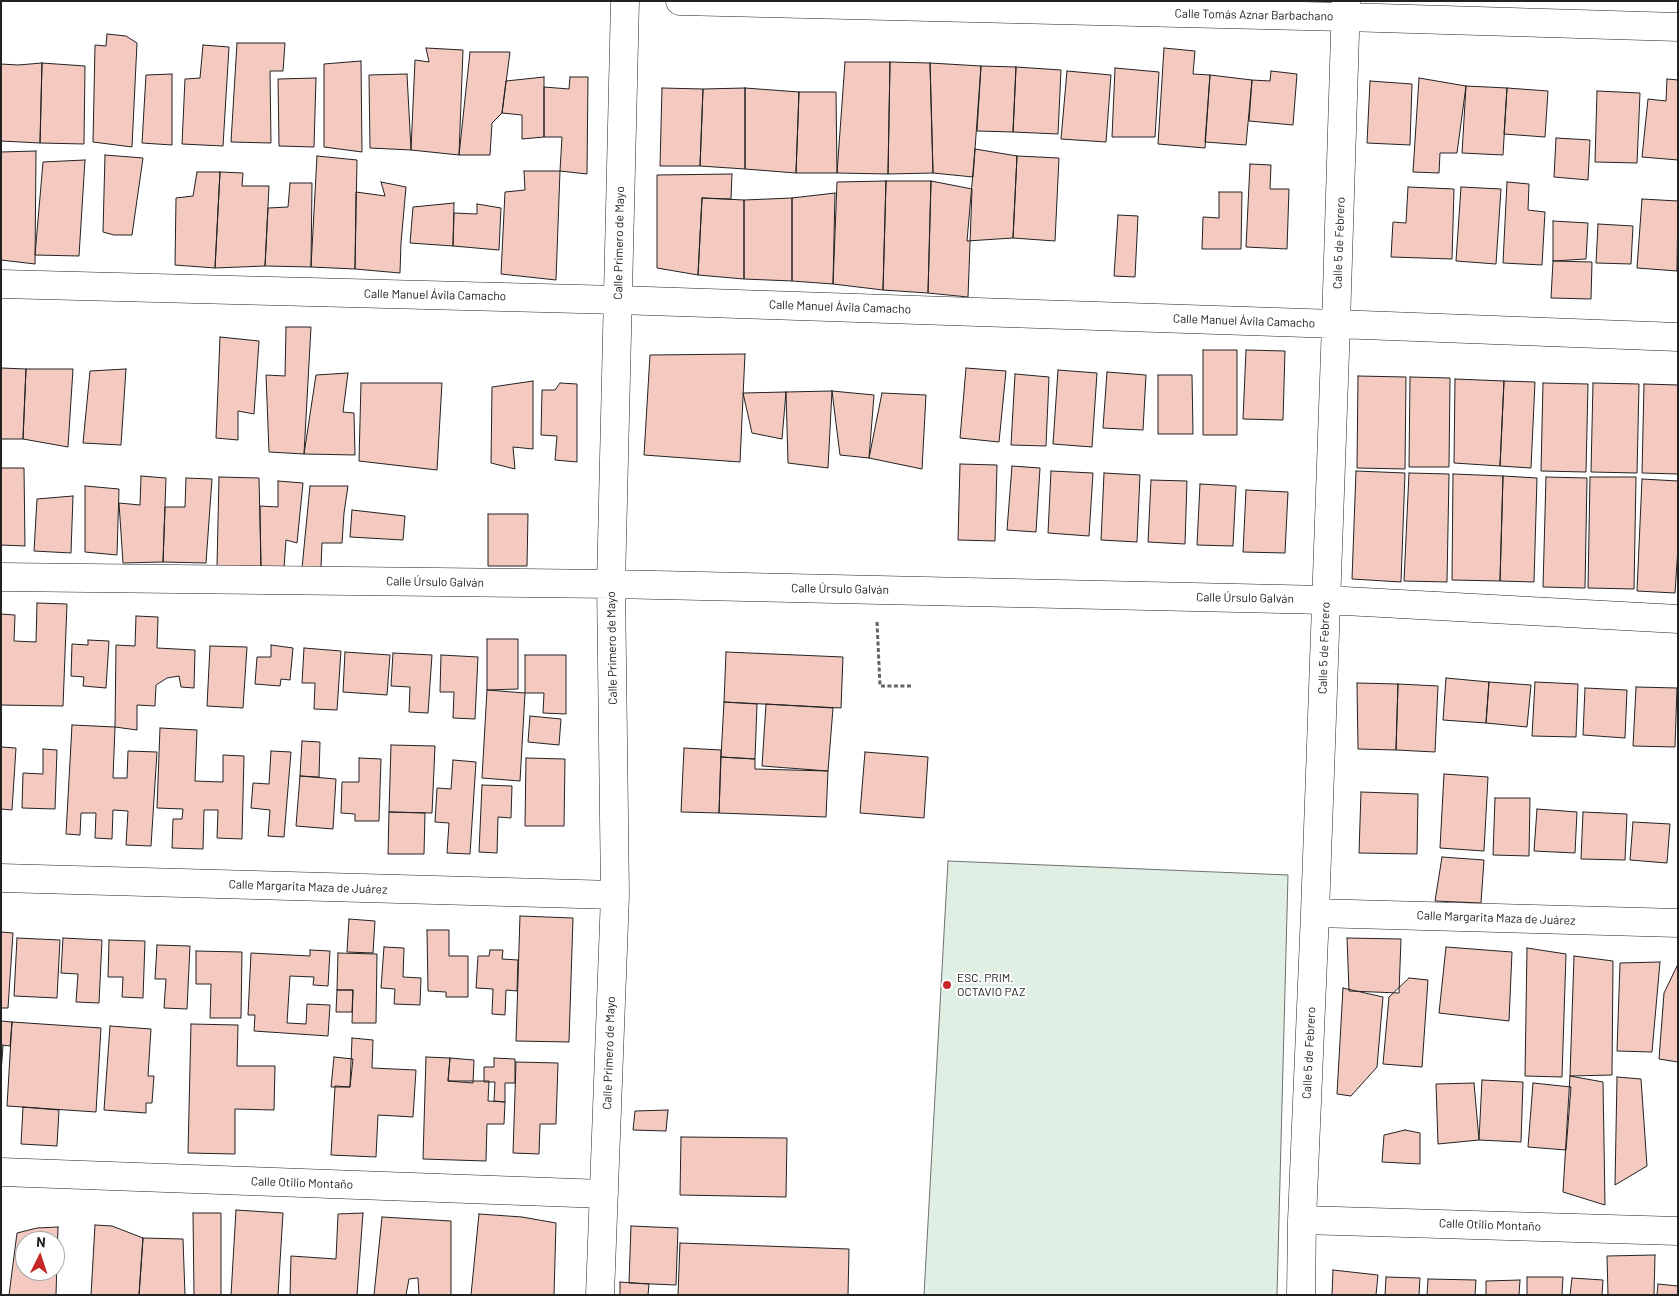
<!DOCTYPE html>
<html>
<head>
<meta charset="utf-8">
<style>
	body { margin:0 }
	#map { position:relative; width:1679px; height:1296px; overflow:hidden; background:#fff; font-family:Barlow,sans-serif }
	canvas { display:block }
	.frame { position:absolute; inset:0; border:2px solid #222; pointer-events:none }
	.north { position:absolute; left:15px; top:1231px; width:50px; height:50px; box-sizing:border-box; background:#fff; border:1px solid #a7a7a7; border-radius:50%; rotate:4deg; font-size:14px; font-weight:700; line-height:20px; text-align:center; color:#222 }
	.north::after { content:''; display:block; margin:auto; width:18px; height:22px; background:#c62828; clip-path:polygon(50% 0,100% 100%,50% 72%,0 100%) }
</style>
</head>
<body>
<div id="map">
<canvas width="1679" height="1296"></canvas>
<div class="frame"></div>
<div class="north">N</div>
</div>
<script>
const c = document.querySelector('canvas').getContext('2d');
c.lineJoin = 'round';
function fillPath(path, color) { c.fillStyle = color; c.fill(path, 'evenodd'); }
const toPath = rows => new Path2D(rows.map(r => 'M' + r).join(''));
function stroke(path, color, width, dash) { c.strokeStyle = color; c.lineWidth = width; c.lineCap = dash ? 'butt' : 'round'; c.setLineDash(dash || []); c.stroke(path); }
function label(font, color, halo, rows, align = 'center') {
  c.font = font + ' Barlow,sans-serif'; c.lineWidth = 4; c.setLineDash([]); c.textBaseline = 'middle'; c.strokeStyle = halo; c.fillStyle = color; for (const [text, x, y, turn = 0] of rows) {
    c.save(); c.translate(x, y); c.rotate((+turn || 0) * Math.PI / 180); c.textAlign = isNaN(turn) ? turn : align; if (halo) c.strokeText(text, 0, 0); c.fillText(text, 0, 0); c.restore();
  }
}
const green = toPath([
	[948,861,1288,875,1277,1295,924,1295,948,861]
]);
const building = toPath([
	[107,34,126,36,137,43,132,147,93,142,95,45,106,46,107,34],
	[237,43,285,43,283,71,270,71,271,143,231,142,237,43],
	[203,45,229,47,223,146,182,144,185,79,200,78,203,45],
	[426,48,463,50,459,155,411,150,415,60,429,62,426,48],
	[1164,48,1195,51,1193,74,1210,75,1205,148,1158,144,1164,48],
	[470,52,510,52,502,113,492,123,490,155,459,155,470,52],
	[361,61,362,152,324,147,324,64,361,61],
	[845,62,890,62,888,174,837,173,845,62],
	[890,62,930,63,933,173,888,174,890,62],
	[42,63,40,143,1,141,1,64,18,65,42,63],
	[42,63,85,66,84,144,40,143,42,63],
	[930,63,981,66,973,177,933,173,930,63],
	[981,66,1016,67,1013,132,977,131,981,66],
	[1016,67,1061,70,1058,134,1013,132,1016,67],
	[1115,68,1159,72,1155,137,1112,137,1115,68],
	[1067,71,1111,75,1106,142,1061,139,1067,71],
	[1271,71,1297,74,1293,125,1249,121,1252,80,1270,81,1271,71],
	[172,74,172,145,142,143,146,75,172,74],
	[407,74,411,150,370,148,369,75,407,74],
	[1210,75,1252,80,1246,145,1205,142,1210,75],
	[544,77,544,137,522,139,522,115,502,113,506,81,544,77],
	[570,77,588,77,587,174,560,171,562,137,544,137,544,87,569,89,570,77],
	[316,78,314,147,279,146,278,79,316,78],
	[1419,78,1466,86,1457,153,1440,153,1439,173,1413,172,1419,78],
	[1667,79,1678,80,1678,160,1642,157,1648,99,1666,101,1667,79],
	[1370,81,1412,84,1410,145,1367,143,1370,81],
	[1466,86,1507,88,1503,155,1462,153,1466,86],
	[662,88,703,89,700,166,660,166,662,88],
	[745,88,745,169,700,166,703,89,745,88],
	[745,88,799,92,796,173,745,169,745,88],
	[1507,88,1548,91,1545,137,1504,134,1507,88],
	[1597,91,1640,93,1637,163,1595,162,1597,91],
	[799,92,836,92,837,173,796,173,799,92],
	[1556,138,1590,140,1588,180,1554,177,1556,138],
	[975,149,1017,156,1013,238,967,241,975,149],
	[36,151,35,264,1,260,1,152,36,151],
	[105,155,143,158,132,235,114,235,103,232,105,155],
	[317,156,357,160,355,269,311,267,317,156],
	[1017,156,1059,158,1055,241,1013,238,1017,156],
	[85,160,79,256,35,255,43,162,85,160],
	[1250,164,1271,165,1270,189,1289,189,1287,249,1246,247,1250,164],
	[524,171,560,171,556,280,501,274,505,192,525,190,524,171],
	[197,172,220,172,215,268,175,265,176,198,193,196,197,172],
	[220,172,243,173,242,186,269,186,265,266,215,268,220,172],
	[732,174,731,199,702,198,698,275,657,268,657,175,732,174],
	[886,181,883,290,833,284,837,182,886,181],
	[886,181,931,181,928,293,883,290,886,181],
	[931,181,972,189,968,297,928,293,931,181],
	[381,182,406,187,401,243,400,273,355,269,356,192,385,196,381,182],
	[1507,182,1529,184,1528,210,1545,212,1542,265,1503,263,1507,182],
	[290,183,312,183,311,267,265,266,268,208,288,207,290,183],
	[1408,187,1454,189,1452,259,1391,257,1393,222,1406,223,1408,187],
	[1461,187,1501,189,1496,264,1456,261,1461,187],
	[1219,192,1242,192,1241,249,1202,249,1203,217,1219,218,1219,192],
	[835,193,833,284,792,281,792,198,835,193],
	[702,198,744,200,744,279,698,275,702,198],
	[792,198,792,281,744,279,744,200,792,198],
	[1642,199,1678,201,1677,271,1637,268,1642,199],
	[454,203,453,246,410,243,413,207,454,203],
	[477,204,501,208,499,250,453,246,454,213,477,214,477,204],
	[1118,215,1138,216,1135,277,1114,276,1118,215],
	[1553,221,1588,223,1586,259,1553,261,1553,221],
	[1598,224,1633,226,1631,264,1596,263,1598,224],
	[1553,261,1592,262,1591,299,1551,298,1553,261],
	[286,327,311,327,304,454,269,452,266,375,285,376,286,327],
	[220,337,259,341,254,414,238,411,238,440,216,438,220,337],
	[1203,350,1237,350,1237,435,1203,435,1203,350],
	[1246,350,1285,351,1283,420,1243,419,1246,350],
	[745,354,740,462,644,455,650,355,745,354],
	[1,368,26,369,23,439,1,439,1,368],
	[966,368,1006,371,999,442,960,438,966,368],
	[26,369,73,369,68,447,23,439,26,369],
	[126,369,121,445,83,443,90,371,126,369],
	[1058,370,1097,373,1092,447,1053,444,1058,370],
	[1107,372,1146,375,1143,430,1103,428,1107,372],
	[348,373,343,412,354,413,355,455,304,454,316,375,348,373],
	[1015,374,1049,377,1046,446,1011,445,1015,374],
	[1158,375,1192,375,1193,434,1158,434,1158,375],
	[1358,376,1406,377,1405,469,1357,468,1358,376],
	[1410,377,1450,378,1449,467,1409,467,1410,377],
	[1455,379,1504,381,1500,466,1454,463,1455,379],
	[533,381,533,449,513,447,515,469,491,463,492,387,533,381],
	[1504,381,1535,382,1531,468,1500,466,1504,381],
	[361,383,442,383,437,470,359,461,361,383],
	[560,383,577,384,577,462,555,460,557,436,541,435,542,390,555,390,560,383],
	[1543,383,1588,384,1586,472,1541,471,1543,383],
	[1593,383,1639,384,1637,473,1591,472,1593,383],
	[1644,384,1678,385,1678,474,1642,473,1644,384],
	[832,391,828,468,788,463,786,392,832,391],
	[832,391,874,395,869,458,840,455,832,391],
	[786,392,782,439,752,433,743,393,786,392],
	[882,393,926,395,922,469,869,458,882,393],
	[960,464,997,465,995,541,958,540,960,464],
	[1012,466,1040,468,1036,532,1007,530,1012,466],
	[1,468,24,468,25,546,1,545,1,468],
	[1051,471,1093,473,1089,536,1048,533,1051,471],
	[1356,471,1405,473,1401,582,1352,579,1356,471],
	[1104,473,1140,475,1137,542,1101,540,1104,473],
	[1409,473,1449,474,1447,582,1404,581,1409,473],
	[1453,474,1503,476,1500,581,1452,580,1453,474],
	[141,476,166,478,163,562,123,563,119,503,140,505,141,476],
	[1503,476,1537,478,1534,582,1500,581,1503,476],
	[219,477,259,478,261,568,217,566,219,477],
	[1546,477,1587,478,1585,588,1543,587,1546,477],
	[1590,477,1636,477,1634,589,1588,588,1590,477],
	[186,478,212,479,206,563,163,562,165,507,185,507,186,478],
	[1642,479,1678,481,1678,548,1675,593,1637,591,1642,479],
	[1151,480,1187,481,1185,544,1148,542,1151,480],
	[278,481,303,483,297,543,286,540,284,568,261,568,260,506,278,507,278,481],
	[1200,484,1236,486,1233,546,1197,545,1200,484],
	[85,486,119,489,117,555,85,552,85,486],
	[310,486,348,486,344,513,342,543,322,543,321,567,302,568,310,486],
	[1246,490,1288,492,1285,553,1243,552,1246,490],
	[73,496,71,553,34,551,37,499,73,496],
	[352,510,405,516,403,540,350,537,352,510],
	[488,514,528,514,527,566,488,566,488,514],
	[37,603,67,604,63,706,1,705,1,614,15,615,14,641,36,642,37,603],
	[136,616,158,617,157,648,195,650,194,688,181,687,179,676,167,678,156,685,155,706,137,705,137,730,115,727,116,645,135,646,136,616],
	[487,639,518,639,518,689,487,690,487,639],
	[88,640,109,641,106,688,83,686,84,677,71,676,72,644,88,645,88,640],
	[271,645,293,648,290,680,281,679,280,686,255,684,257,657,271,657,271,645],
	[210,646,247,647,243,708,207,706,210,646],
	[304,648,341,651,337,710,314,709,315,683,302,683,304,648],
	[345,652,390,655,387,695,343,692,345,652],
	[726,652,843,657,841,708,724,702,726,652],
	[393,653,432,655,428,713,409,712,410,687,391,686,393,653],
	[441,655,478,657,475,719,453,718,454,692,440,692,441,655],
	[525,655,566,655,566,714,543,713,544,693,525,693,525,655],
	[1446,678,1489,682,1486,723,1443,720,1446,678],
	[1489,682,1531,685,1527,727,1486,723,1489,682],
	[1535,682,1578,684,1576,737,1532,736,1535,682],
	[1357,683,1398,684,1396,750,1358,749,1357,683],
	[1398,684,1438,686,1435,752,1396,750,1398,684],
	[1636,687,1677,688,1675,747,1633,746,1636,687],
	[1585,688,1627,690,1625,738,1583,735,1585,688],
	[487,690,525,693,520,781,482,778,487,690],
	[724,702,757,704,755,759,721,757,724,702],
	[766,704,833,708,828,771,762,766,766,704],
	[530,716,561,719,559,745,528,742,530,716],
	[72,725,115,727,113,778,127,778,128,751,157,752,151,846,126,845,128,811,113,810,112,839,95,838,96,813,81,813,80,835,66,834,72,725],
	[160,728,197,730,195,781,223,782,223,755,244,756,242,839,217,838,218,810,204,810,203,849,172,848,173,819,182,819,183,809,157,808,160,728],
	[302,741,320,742,319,777,300,776,302,741],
	[391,745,435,746,432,813,389,812,391,745],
	[1,747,16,748,12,810,1,809,1,747],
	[684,748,721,750,719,813,681,812,684,748],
	[43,749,57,750,55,809,22,808,23,773,43,774,43,749],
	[271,751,291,752,284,837,268,836,270,810,251,808,253,783,269,784,271,751],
	[865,752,928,757,924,818,860,813,865,752],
	[721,757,755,759,755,769,828,771,826,817,719,813,721,757],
	[359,758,381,759,379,821,355,821,355,814,341,813,342,782,359,782,359,758],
	[526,758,565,759,564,826,525,826,526,758],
	[453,760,476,762,470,854,447,853,449,823,435,822,437,788,451,789,453,760],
	[1444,774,1488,777,1484,851,1440,848,1444,774],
	[300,776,336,779,333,829,296,826,300,776],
	[482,785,512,786,511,818,498,817,497,853,479,852,482,785],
	[1361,792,1418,794,1417,854,1359,853,1361,792],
	[1495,798,1530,798,1529,856,1493,855,1495,798],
	[1537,809,1577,812,1575,853,1534,851,1537,809],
	[389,812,425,813,424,854,388,854,389,812],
	[1583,812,1627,814,1625,860,1581,859,1583,812],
	[1633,822,1670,824,1667,863,1630,860,1633,822],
	[1442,857,1484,860,1481,903,1435,901,1442,857],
	[520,916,573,918,569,1042,516,1041,520,916],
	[349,919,375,921,373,953,347,952,349,919],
	[427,930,449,930,449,956,468,956,468,997,446,997,446,992,428,991,427,930],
	[1,932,13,933,8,1008,1,1008,1,932],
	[17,938,60,940,57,998,14,996,17,938],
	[63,938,102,940,99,1003,76,1002,78,974,61,973,63,938],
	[1347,938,1401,939,1399,993,1349,991,1347,938],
	[109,940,145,941,143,998,122,997,123,977,108,977,109,940],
	[157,945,190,946,187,1009,164,1008,166,979,155,979,157,945],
	[384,947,404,948,403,977,421,978,420,1005,394,1004,395,989,381,988,384,947],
	[1446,947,1512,952,1509,1021,1439,1013,1446,947],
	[1527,948,1566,954,1562,1077,1525,1076,1527,948],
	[310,950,330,951,328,986,313,985,314,977,290,976,287,1023,306,1024,307,1004,330,1005,328,1036,254,1031,255,1015,248,1015,251,953,310,956,310,950],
	[490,950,503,950,502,959,518,960,517,991,506,990,505,1015,492,1014,493,989,476,988,478,956,489,956,490,950],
	[196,951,242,952,241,1018,210,1018,211,984,196,984,196,951],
	[338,953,377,954,376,1023,352,1023,353,990,337,990,338,953],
	[1574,956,1613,961,1612,1075,1570,1076,1574,956],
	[1660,962,1652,1052,1617,1051,1620,963,1660,962],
	[1678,964,1678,1062,1659,1059,1664,993,1678,964],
	[1409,978,1428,980,1422,1067,1383,1064,1389,997,1409,978],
	[1343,988,1383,997,1377,1067,1351,1096,1337,1094,1343,988],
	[337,990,353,990,352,1012,336,1012,337,990],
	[1,1021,12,1022,10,1046,1,1045,1,1021],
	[12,1022,101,1028,96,1112,7,1106,12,1022],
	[191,1024,238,1025,237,1066,275,1066,274,1110,235,1109,235,1154,188,1153,191,1024],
	[110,1026,151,1029,148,1076,154,1076,152,1103,146,1103,146,1113,104,1110,110,1026],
	[352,1038,373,1040,372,1068,416,1070,413,1117,378,1115,376,1157,331,1155,335,1086,350,1087,352,1038],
	[1,1045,3,1046,1,1073,1,1045],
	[334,1057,353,1059,350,1087,331,1087,334,1057],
	[426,1057,450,1058,448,1081,489,1081,488,1101,505,1102,504,1124,487,1124,486,1161,423,1159,426,1057],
	[450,1058,474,1060,473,1083,448,1081,450,1058],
	[494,1058,515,1059,515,1083,505,1083,505,1102,494,1101,495,1082,484,1082,484,1067,494,1067,494,1058],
	[516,1062,558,1063,556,1124,540,1124,539,1154,513,1153,516,1062],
	[1570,1076,1603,1082,1605,1205,1563,1192,1570,1076],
	[1617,1077,1641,1079,1647,1166,1615,1185,1617,1077],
	[1482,1080,1523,1082,1521,1142,1479,1140,1482,1080],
	[1474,1083,1479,1140,1438,1144,1436,1084,1474,1083],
	[1533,1083,1571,1087,1566,1150,1528,1147,1533,1083],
	[23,1107,59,1110,57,1146,21,1144,23,1107],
	[668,1110,666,1131,633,1130,635,1111,668,1110],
	[1405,1130,1420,1133,1420,1164,1382,1162,1384,1135,1405,1130],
	[681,1137,787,1138,786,1197,680,1195,681,1137],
	[236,1210,283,1213,278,1295,231,1295,236,1210],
	[193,1213,221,1213,221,1295,194,1295,193,1213],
	[363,1213,357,1295,290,1295,291,1256,336,1259,338,1214,363,1213],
	[479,1214,522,1217,556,1223,554,1295,471,1295,479,1214],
	[382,1217,451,1221,451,1295,419,1295,418,1278,409,1279,406,1295,374,1295,382,1217],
	[95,1225,112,1226,143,1238,139,1295,91,1295,95,1225],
	[631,1226,678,1228,676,1285,629,1283,631,1226],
	[58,1227,56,1295,9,1295,17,1233,37,1228,58,1227],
	[25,1241,55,1241,55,1271,25,1271,25,1241],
	[143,1238,183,1239,185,1295,139,1295,143,1238],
	[680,1243,849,1249,848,1295,678,1295,680,1243],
	[1655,1255,1654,1295,1608,1295,1607,1256,1655,1255],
	[1333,1270,1378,1275,1376,1295,1332,1295,1333,1270],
	[1386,1277,1420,1278,1419,1295,1385,1295,1386,1277],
	[1527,1277,1563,1277,1562,1295,1527,1295,1527,1277],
	[1572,1278,1603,1280,1602,1295,1570,1295,1572,1278],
	[1428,1279,1476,1280,1475,1295,1427,1295,1428,1279],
	[1520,1280,1519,1295,1486,1295,1486,1281,1520,1280],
	[620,1282,649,1284,648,1295,620,1295,620,1282],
	[1658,1284,1678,1286,1678,1295,1657,1295,1658,1284]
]);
const path = toPath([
	[877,622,880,686,913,686]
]);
const street = toPath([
	[680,1,1345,17,1678,27],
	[1,284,618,300,1336,324,1678,337],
	[1,577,611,584,1326,600,1678,619],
	[1,878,615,895],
	[1315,913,1678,923],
	[1,1172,604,1194],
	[1302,1220,1678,1231],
	[600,1295,615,895,611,584,625,1],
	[1301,1295,1302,1220,1315,913,1336,324,1346,1]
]);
const markers = [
	[947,985,5,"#c62828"]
];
const streetNames = [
	["Calle Tomás Aznar Barbachano",1254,15,1],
	["Calle Primero de Mayo",619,243,-89],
	["Calle 5 de Febrero",1339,243,-88],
	["Calle Manuel Ávila Camacho",435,295,1],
	["Calle Manuel Ávila Camacho",840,307,2],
	["Calle Manuel Ávila Camacho",1244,321,2],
	["Calle Úrsulo Galván",435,582,1],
	["Calle Úrsulo Galván",840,589,1],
	["Calle Úrsulo Galván",1245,598,1],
	["Calle Primero de Mayo",612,648,-91],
	["Calle 5 de Febrero",1324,648,-88],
	["Calle Margarita Maza de Juárez",308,887,2],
	["Calle Margarita Maza de Juárez",1496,918,2],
	["Calle Primero de Mayo",609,1053,-88],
	["Calle 5 de Febrero",1309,1053,-87],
	["Calle Otilio Montaño",302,1183,2],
	["Calle Otilio Montaño",1490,1225,2]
];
const poiNames = [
	["ESC. PRIM.",957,978],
	["OCTAVIO PAZ",957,992]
];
fillPath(green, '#e0efe3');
stroke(green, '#6f6f6f', 1);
fillPath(building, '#f3c9c0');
stroke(building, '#222', 1);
stroke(street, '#222', 29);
stroke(path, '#646464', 3, [4, 2.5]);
stroke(street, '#fff', 28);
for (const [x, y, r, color] of markers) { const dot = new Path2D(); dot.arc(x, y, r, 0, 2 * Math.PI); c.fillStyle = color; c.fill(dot); stroke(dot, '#fff', 2); }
label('12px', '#222', '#fff', streetNames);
label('12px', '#222', '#fff', poiNames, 'left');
</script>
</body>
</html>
